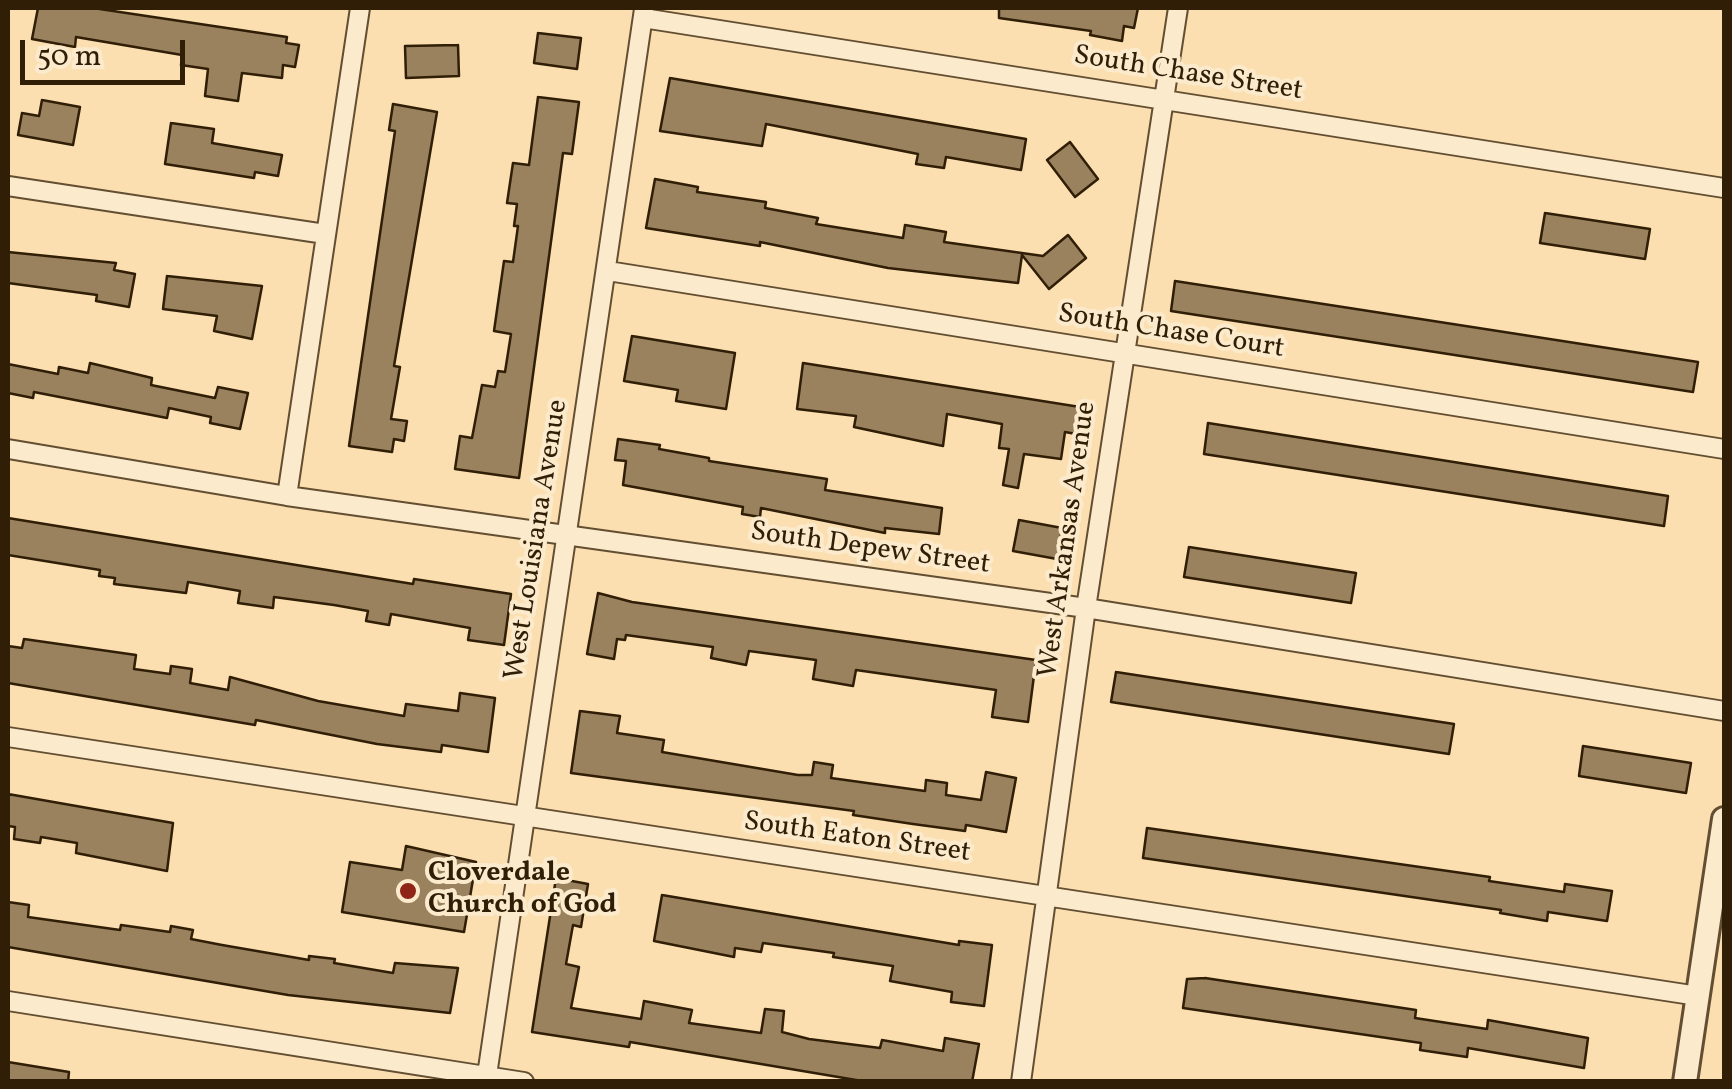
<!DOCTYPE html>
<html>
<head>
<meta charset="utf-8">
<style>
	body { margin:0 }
	#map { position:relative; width:1732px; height:1089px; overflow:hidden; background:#fbdfb1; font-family:Vollkorn,serif }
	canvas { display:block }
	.frame { position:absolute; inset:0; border:10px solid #301e06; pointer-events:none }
	.scale { position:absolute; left:20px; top:40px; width:165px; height:45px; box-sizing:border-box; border:5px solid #301e06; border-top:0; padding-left:12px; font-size:30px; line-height:35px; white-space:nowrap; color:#301e06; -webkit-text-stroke:8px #fceacc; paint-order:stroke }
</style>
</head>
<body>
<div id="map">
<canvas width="1732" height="1089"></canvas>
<div class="frame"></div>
<div class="scale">50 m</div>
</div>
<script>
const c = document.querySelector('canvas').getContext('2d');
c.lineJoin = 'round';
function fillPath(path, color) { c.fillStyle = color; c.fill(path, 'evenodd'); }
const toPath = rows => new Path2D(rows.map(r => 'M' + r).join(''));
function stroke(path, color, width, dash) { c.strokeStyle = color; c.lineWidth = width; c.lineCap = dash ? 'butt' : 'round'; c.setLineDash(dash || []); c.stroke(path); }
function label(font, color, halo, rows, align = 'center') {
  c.font = font + ' Vollkorn,serif'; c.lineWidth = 8; c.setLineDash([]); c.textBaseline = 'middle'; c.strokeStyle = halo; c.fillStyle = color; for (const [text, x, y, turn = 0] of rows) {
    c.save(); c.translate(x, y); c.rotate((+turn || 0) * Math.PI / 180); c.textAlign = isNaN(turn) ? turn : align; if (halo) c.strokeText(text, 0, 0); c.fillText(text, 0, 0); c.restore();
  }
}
const building = toPath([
	[38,8,93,8,287,37,286,43,299,45,295,67,283,65,282,78,242,73,238,101,205,96,208,69,181,65,182,55,76,37,75,47,32,39,38,8],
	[999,8,1138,8,1134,28,1124,26,1122,41,1090,35,1091,31,999,18,999,8],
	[538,33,581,38,577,69,534,63,538,33],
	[458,45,459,76,406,78,405,46,458,45],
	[670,78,1026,139,1021,170,946,157,944,168,916,164,918,154,766,124,762,146,660,131,670,78],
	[538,97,579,102,572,154,563,153,519,478,455,469,460,436,472,438,482,385,495,387,498,371,505,372,511,334,494,331,504,261,513,262,518,226,514,226,517,204,507,203,513,163,529,165,538,97],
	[42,100,80,107,73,145,18,135,22,113,39,116,42,100],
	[393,104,437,112,394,366,400,367,391,419,407,421,404,441,394,439,392,452,349,446,395,131,389,130,393,104],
	[171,123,214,129,212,143,282,155,278,176,255,172,254,178,165,164,171,123],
	[1070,142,1098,179,1075,197,1047,160,1070,142],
	[655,179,698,187,697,192,766,202,765,208,818,218,816,224,903,238,905,225,946,232,944,242,1043,256,1068,235,1086,258,1049,289,1022,255,1018,283,888,268,760,242,760,246,646,228,655,179],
	[1545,213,1650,229,1645,259,1540,243,1545,213],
	[8,252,116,263,114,270,135,274,129,307,96,301,97,295,8,283,8,252],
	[167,276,262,286,252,339,214,331,217,316,163,309,167,276],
	[1175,281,1698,362,1693,392,1171,311,1175,281],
	[632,336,735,353,726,409,676,401,678,390,624,381,632,336],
	[90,363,152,378,151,385,215,398,218,387,248,393,240,429,210,423,211,417,169,408,167,418,34,392,33,398,8,393,8,364,58,374,59,367,88,373,90,363],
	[803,363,1080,407,1076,434,1065,432,1061,459,1024,454,1018,488,1003,485,1009,449,999,448,1002,424,947,414,943,446,854,427,856,416,797,409,803,363],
	[1208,423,1668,496,1664,526,1204,454,1208,423],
	[618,439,660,445,659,449,709,458,709,461,827,479,825,490,942,508,939,534,885,528,885,533,761,508,760,517,742,514,743,507,623,485,626,461,615,460,618,439],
	[8,518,413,584,414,579,511,594,504,645,468,640,470,628,391,614,389,625,366,621,368,611,334,605,274,597,273,608,238,603,240,591,188,582,186,593,114,584,115,578,99,576,100,570,8,555,8,518],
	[1019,520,1062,528,1057,559,1013,551,1019,520],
	[1189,547,1356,573,1351,603,1184,577,1189,547],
	[598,593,632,602,1036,660,1028,722,992,717,996,690,856,670,853,686,813,679,816,660,749,651,746,665,711,658,713,647,626,635,625,640,617,639,614,659,587,654,598,593],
	[24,639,136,655,134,669,170,674,171,666,192,669,190,683,228,690,230,677,318,701,404,716,406,704,458,711,460,693,495,698,488,752,442,745,441,752,377,744,256,720,255,725,8,683,8,646,22,648,24,639],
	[1116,672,1454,724,1449,754,1111,702,1116,672],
	[580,711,620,716,617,733,664,740,662,752,798,775,812,775,814,762,833,765,831,778,925,791,926,780,947,783,946,795,981,800,986,772,1016,778,1006,832,966,825,965,831,913,824,853,815,854,811,571,773,580,711],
	[1583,746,1691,763,1686,793,1579,776,1583,746],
	[8,794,173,823,167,871,76,853,77,843,41,837,40,843,14,839,15,827,8,826,8,794],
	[1147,828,1490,877,1489,881,1564,892,1565,884,1612,891,1607,921,1548,912,1547,921,1500,913,1501,910,1143,858,1147,828],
	[406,846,476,862,464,932,342,912,350,862,402,870,406,846],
	[556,878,588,884,581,927,573,925,566,964,579,967,571,1008,641,1019,644,1001,692,1010,689,1023,761,1033,765,1009,784,1011,782,1032,809,1039,880,1048,882,1040,943,1051,945,1038,979,1044,972,1082,868,1082,630,1042,629,1047,532,1032,556,878],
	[662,895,959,945,959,941,992,945,984,1006,951,1002,952,992,890,981,893,966,833,957,834,953,763,943,761,952,735,948,734,957,654,941,662,895],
	[8,902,29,905,28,917,120,930,121,925,170,932,171,926,193,930,191,939,222,945,309,960,309,956,335,959,334,963,393,973,395,963,458,968,450,1013,288,995,8,947,8,902],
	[1205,978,1416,1010,1415,1018,1487,1029,1488,1020,1588,1038,1584,1068,1468,1048,1467,1057,1420,1050,1421,1043,1183,1008,1187,979,1205,978],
	[8,1062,69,1072,68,1082,8,1082,8,1062]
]);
const minor = toPath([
	[643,18,1724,188],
	[8,186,325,234],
	[608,271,1724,449],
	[8,449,287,496,1086,608,1724,711],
	[287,496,360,8],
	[8,737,1698,996],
	[8,1001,524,1082],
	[486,1082,644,9],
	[1021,1082,1086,608,1178,8]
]);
const tertiary = toPath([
	[1685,1082,1724,819]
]);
const markers = [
	[408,891,10,"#8f2418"]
];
const streetNames = [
	["South Chase Street",1188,75,9],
	["South Chase Court",1171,333,9],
	["West Louisiana Avenue",538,540,-81],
	["West Arkansas Avenue",1069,540,-82],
	["South Depew Street",870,550,8],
	["South Eaton Street",857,839,8]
];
const poiNames = [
	["Cloverdale",428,875],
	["Church of God",428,907]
];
fillPath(building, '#9a825f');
stroke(building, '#301e06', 2.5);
stroke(minor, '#634e31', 22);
stroke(tertiary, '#634e31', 28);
stroke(minor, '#fceacc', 18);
stroke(tertiary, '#fceacc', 22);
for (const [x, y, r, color] of markers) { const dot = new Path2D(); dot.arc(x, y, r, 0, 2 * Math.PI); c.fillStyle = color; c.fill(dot); stroke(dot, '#fceacc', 4); }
label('28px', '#301e06', '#fceacc', streetNames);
label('bold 28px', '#301e06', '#fceacc', poiNames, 'left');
</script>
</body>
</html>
